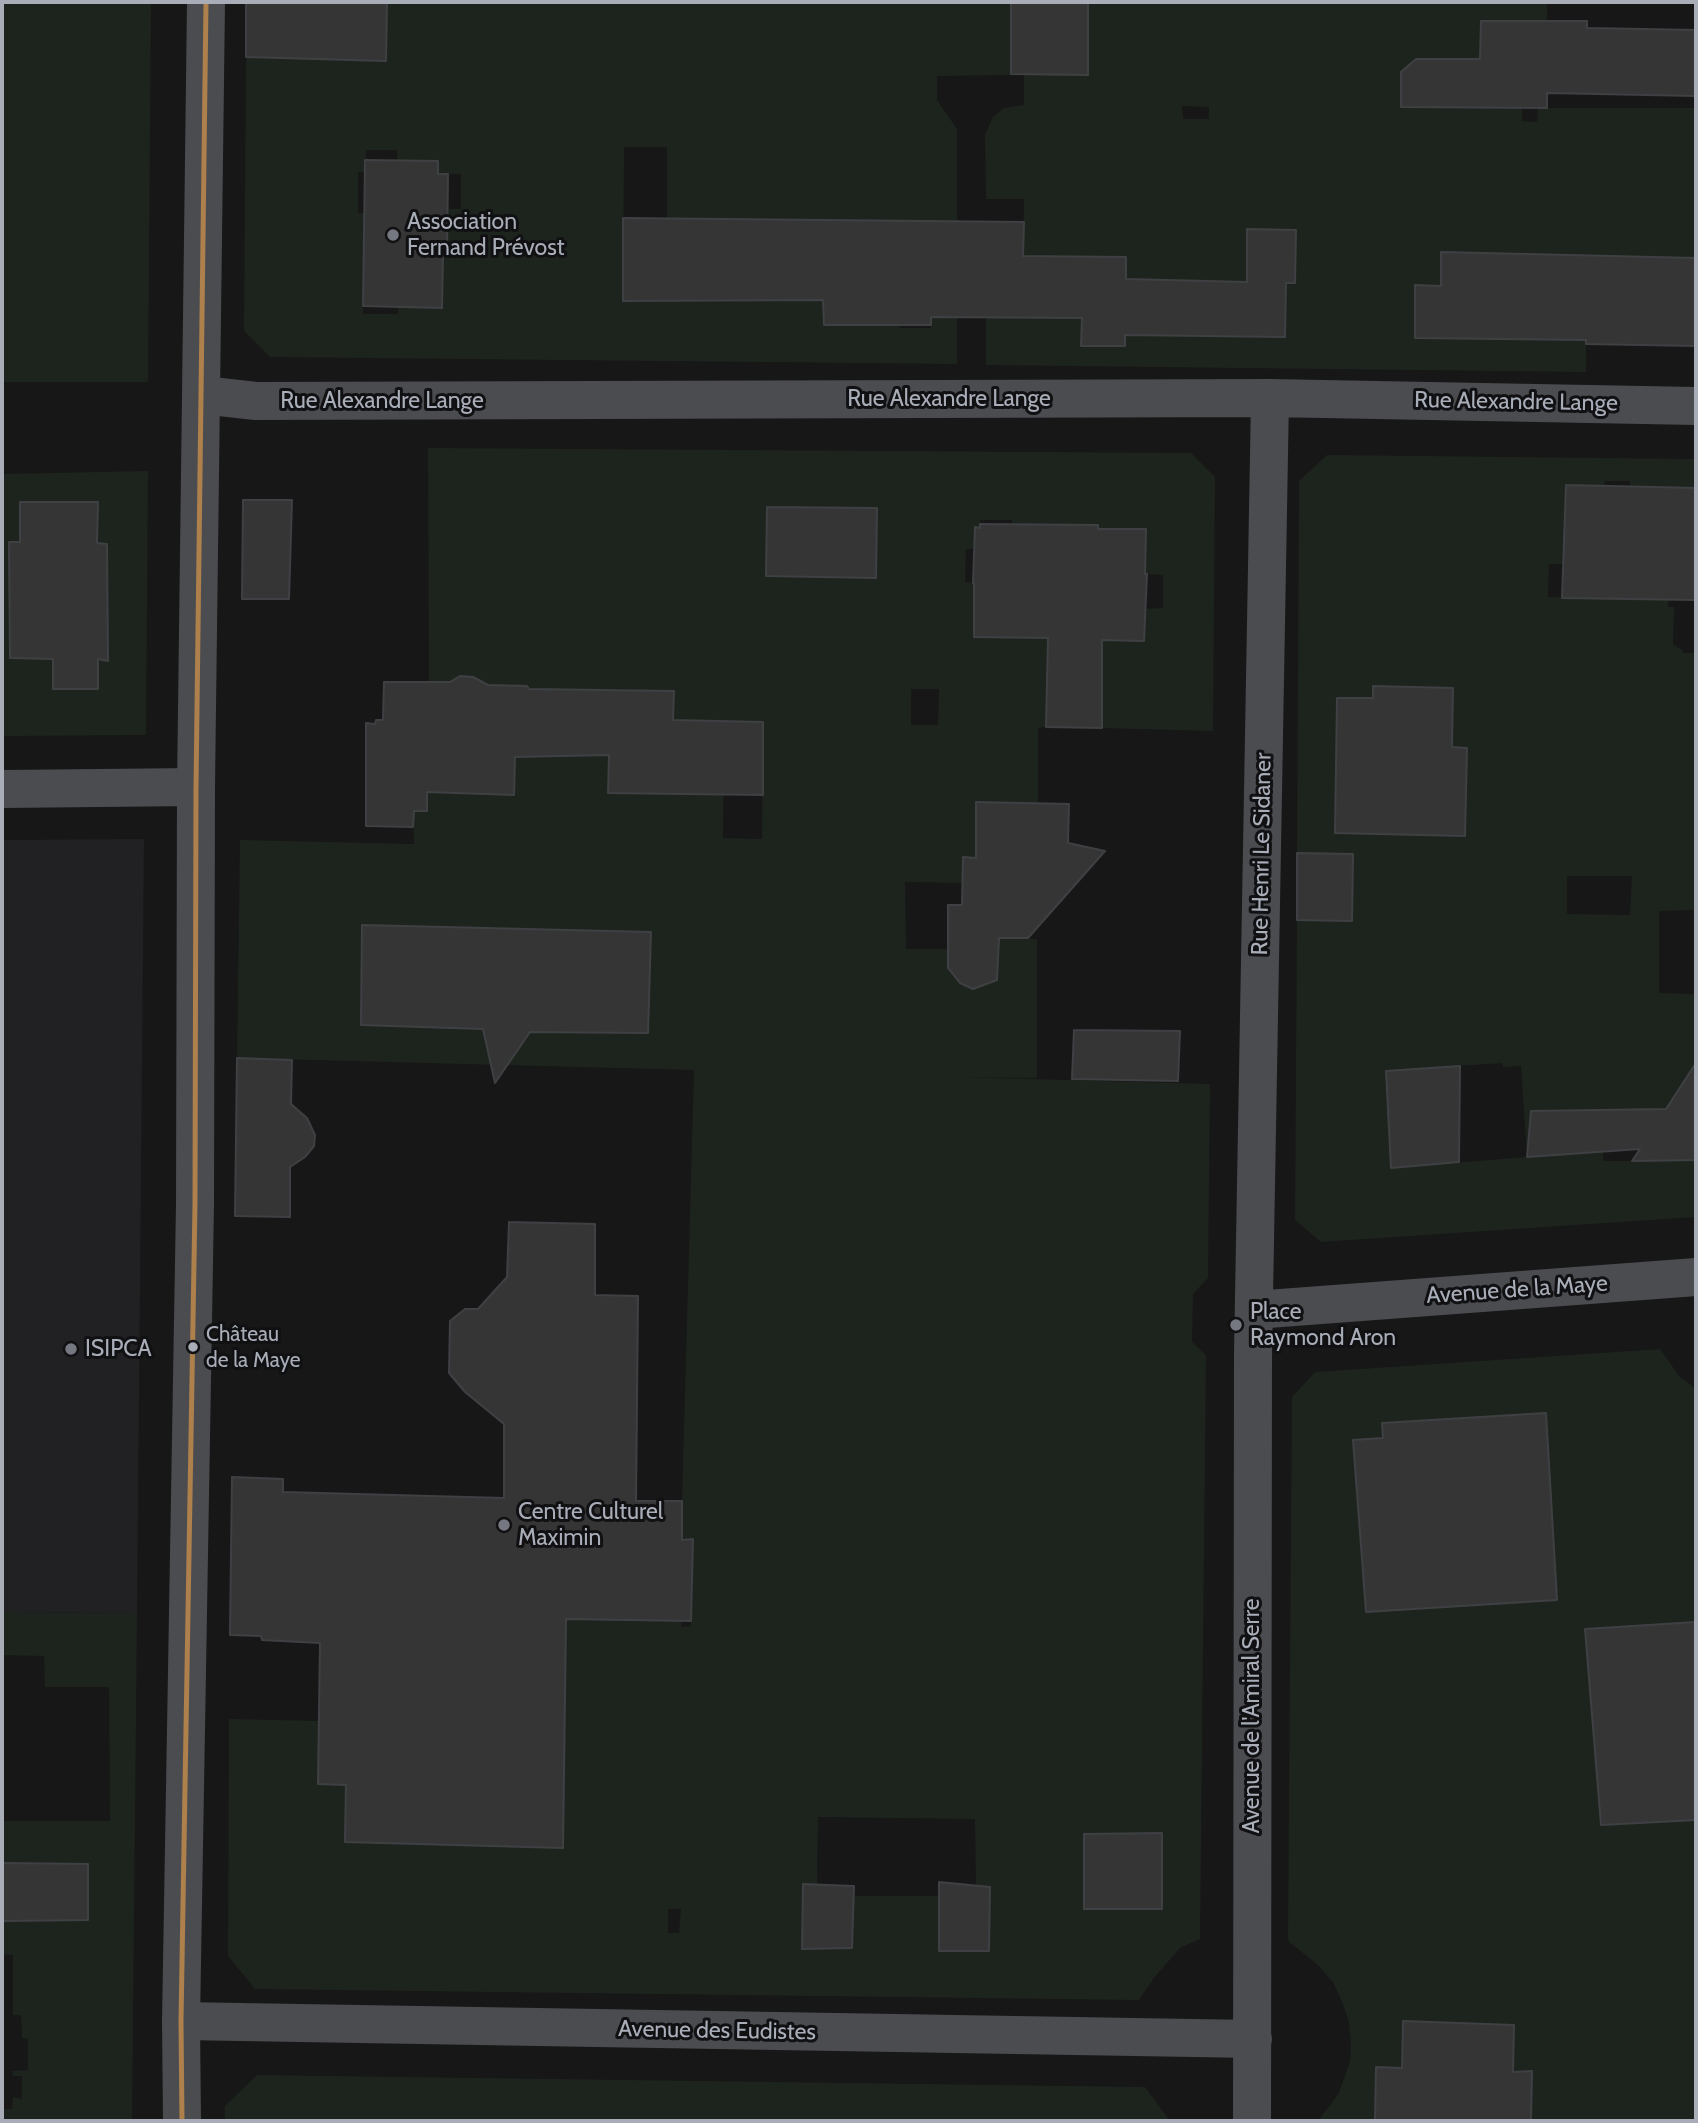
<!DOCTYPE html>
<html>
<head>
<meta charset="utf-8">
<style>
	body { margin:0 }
	#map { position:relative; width:1698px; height:2123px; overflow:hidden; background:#171717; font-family:Cabin,sans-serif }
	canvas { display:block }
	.frame { position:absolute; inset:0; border:4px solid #a8adb8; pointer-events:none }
</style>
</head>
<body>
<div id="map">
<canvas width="1698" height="2123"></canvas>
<div class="frame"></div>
</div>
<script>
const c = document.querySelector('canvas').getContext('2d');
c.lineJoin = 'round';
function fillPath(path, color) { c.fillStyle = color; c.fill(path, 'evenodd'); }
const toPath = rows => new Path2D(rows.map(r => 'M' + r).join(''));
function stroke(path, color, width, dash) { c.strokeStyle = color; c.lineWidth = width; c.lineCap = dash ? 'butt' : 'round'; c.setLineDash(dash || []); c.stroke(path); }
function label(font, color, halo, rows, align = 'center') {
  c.font = font + ' Cabin,sans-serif'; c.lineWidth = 6; c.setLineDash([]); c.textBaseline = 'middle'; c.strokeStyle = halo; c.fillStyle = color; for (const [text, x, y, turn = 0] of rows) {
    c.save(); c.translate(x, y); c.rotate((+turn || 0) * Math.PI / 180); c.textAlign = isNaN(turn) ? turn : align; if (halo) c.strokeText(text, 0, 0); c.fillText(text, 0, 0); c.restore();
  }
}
const built = toPath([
	[144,839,137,1613,2,1612,2,840]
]);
const green = toPath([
	[2,2,151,2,148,382,2,382],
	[387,2,1011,2,1011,75,937,76,937,100,957,129,957,364,270,357,244,331,246,57,386,61],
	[624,147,667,147,667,218,731,219,731,301,623,301],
	[366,150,397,150,398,173,461,174,461,209,447,209,447,251,443,252,442,308,398,307,398,314,363,314,364,213,358,213,358,172,365,172],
	[772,219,931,221,931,328,900,328,899,325,824,325,823,300,771,299],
	[1088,2,1547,2,1547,95,1481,21,1480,59,1401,107,1522,108,1522,121,1537,122,1538,108,1696,108,1696,258,1441,253,1441,286,1416,286,1415,338,1562,339,1586,314,1586,372,986,365,986,298,1082,318,1082,346,1125,346,1126,258,1023,256,1024,199,986,199,985,135,993,117,1004,108,1024,105,1024,74,1088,75],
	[1182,106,1209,107,1209,119,1183,119],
	[1247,229,1296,230,1295,283,1286,283,1285,337,1185,336,1186,280,1247,282],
	[428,448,1191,453,1215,477,1213,731,1102,728,1102,692,1047,692,1046,727,1038,728,1038,804,976,858,963,858,963,883,905,882,906,949,948,949,948,968,960,983,974,988,990,983,997,974,999,939,1037,939,1037,1078,958,1077,1210,1084,1208,1278,1193,1294,1192,1342,1206,1355,1200,1939,1180,1948,1154,1978,1139,2000,255,1989,228,1956,229,1719,319,1721,318,1784,346,1785,345,1842,563,1847,565,1672,380,1669,362,1616,681,1621,681,1627,691,1626,693,1572,682,1554,693,1555,693,1540,682,1540,682,1501,694,1070,237,1058,240,840,414,844,414,811,426,811,427,792,514,795,515,757,539,705,537,689,529,689,527,686,500,685,482,698,483,682,473,677,460,676,450,682,429,683],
	[980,520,1012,520,1013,528,1098,525,1098,529,1146,529,1145,574,1163,575,1163,608,1145,609,1144,641,975,637,974,583,965,582,966,549,974,549,975,528,980,528],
	[610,689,673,691,673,794,608,792],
	[911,689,939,689,938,725,911,725],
	[724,721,763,722,762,839,723,838],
	[362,926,650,932,648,1033,525,1032,522,1044,512,1054,483,1029,361,1025],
	[818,1817,975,1819,976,1885,990,1887,939,1896,853,1896,852,1948,802,1949,803,1884,817,1884],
	[1084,1834,1162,1834,1161,1909,1084,1909],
	[668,1909,681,1909,679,1933,668,1933],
	[1327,455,1696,459,1696,488,1673,487,1672,493,1630,487,1630,481,1605,481,1604,487,1566,485,1563,564,1549,564,1548,597,1604,598,1669,592,1668,607,1674,607,1673,644,1682,650,1683,653,1696,653,1696,910,1659,911,1659,993,1696,994,1696,1109,1603,1111,1603,1161,1632,1161,1644,1143,1687,1142,1696,1154,1696,1217,1321,1242,1295,1220,1297,920,1352,921,1353,854,1297,853,1299,481],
	[1567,876,1632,876,1630,915,1567,914],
	[1502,1063,1503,1067,1521,1066,1527,1157,1391,1168,1386,1071],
	[148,471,146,735,2,736,2,474],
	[20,502,98,502,97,543,107,545,108,660,98,659,97,689,54,689,53,659,10,658,9,542,20,542],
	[1660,1349,1680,1377,1696,1389,1696,1622,1619,1627,1587,1651,1601,1825,1696,1820,1696,2121,1531,2121,1531,2071,1513,2072,1403,2022,1402,2068,1376,2068,1375,2121,1318,2121,1339,2093,1350,2061,1351,2045,1349,2022,1343,2004,1333,1982,1317,1964,1289,1942,1288,1937,1292,1397,1315,1372],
	[1545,1413,1557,1595,1536,1597,1535,1602,1366,1611,1353,1440,1383,1438,1382,1423],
	[2,1612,137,1613,132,2121,2,2121,2,2109,12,2109,13,2097,22,2099,22,2076,13,2076,12,2071,28,2070,28,2039,22,2038,21,2015,13,2015,13,1955,2,1954,2,1883,87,1864,2,1863,2,1821,110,1821,109,1687,45,1687,44,1656,2,1655],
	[257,2075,1145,2087,1170,2121,225,2121,225,2106]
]);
const building = toPath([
	[246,2,387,2,386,61,246,57,246,2],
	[1011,2,1088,2,1088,75,1011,74,1011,2],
	[1481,21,1587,21,1587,28,1696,30,1696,96,1547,93,1547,108,1401,107,1401,72,1416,59,1480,59,1481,21],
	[365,160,438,161,438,174,448,174,447,251,443,252,442,308,363,306,365,160],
	[623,218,1024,222,1023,256,1126,257,1126,279,1247,282,1247,229,1296,230,1295,283,1286,283,1285,337,1125,335,1125,346,1081,346,1082,318,931,317,931,325,824,325,823,300,623,301,623,218],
	[1441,252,1696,258,1696,346,1586,344,1586,340,1415,338,1415,285,1441,286,1441,252],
	[1566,485,1696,488,1696,600,1562,598,1566,485],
	[243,500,292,500,289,599,242,599,243,500],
	[20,502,98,502,97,543,107,544,108,661,98,659,98,689,53,689,53,659,10,658,9,542,20,542,20,502],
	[767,507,877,508,876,578,766,576,767,507],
	[980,524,1098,525,1098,529,1146,529,1145,574,1147,574,1144,641,1102,640,1102,728,1046,727,1048,638,974,637,974,583,973,583,975,527,980,528,980,524],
	[460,676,473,677,488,685,527,686,529,689,674,691,673,720,763,722,763,795,608,793,609,755,515,757,514,795,427,792,427,811,414,811,413,827,366,826,366,723,375,724,376,720,383,720,384,682,450,682,460,676],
	[1373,686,1453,688,1452,747,1467,748,1465,836,1335,833,1337,698,1373,698,1373,686],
	[976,802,1069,804,1068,843,1105,851,1028,938,999,938,997,980,973,989,960,983,948,968,948,905,962,905,963,857,976,858,976,802],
	[1297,853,1353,854,1352,921,1297,920,1297,853],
	[362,925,651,932,648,1033,530,1032,495,1083,483,1029,361,1025,362,925],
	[1074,1030,1180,1031,1178,1081,1072,1079,1074,1030],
	[237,1058,292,1060,291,1104,307,1118,315,1135,314,1146,305,1157,290,1167,290,1217,235,1216,237,1058],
	[1696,1063,1696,1160,1632,1161,1640,1149,1527,1157,1531,1111,1666,1109,1696,1063],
	[1460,1066,1459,1162,1391,1168,1386,1071,1460,1066],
	[509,1222,595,1224,595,1295,638,1296,636,1501,682,1501,682,1540,693,1539,691,1621,566,1619,563,1848,345,1842,346,1785,318,1784,320,1643,262,1640,261,1636,230,1635,232,1477,283,1479,283,1492,504,1498,504,1424,465,1392,449,1373,450,1321,465,1309,478,1309,507,1277,509,1222],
	[1546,1413,1557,1600,1366,1612,1353,1440,1383,1438,1382,1423,1546,1413],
	[1696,1622,1696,1820,1601,1825,1585,1629,1696,1622],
	[1162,1833,1162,1909,1084,1909,1084,1834,1162,1833],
	[2,1863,88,1864,88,1920,2,1921,2,1863],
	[939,1882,990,1887,989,1951,939,1951,939,1882],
	[803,1884,854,1886,852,1948,802,1949,803,1884],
	[1403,2021,1514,2025,1513,2072,1532,2071,1531,2121,1375,2121,1376,2067,1402,2068,1403,2021]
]);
const minor = toPath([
	[202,395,256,401,1270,398,1696,406],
	[2,789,196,787],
	[1254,1310,1696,1277],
	[181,2021,1253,2039],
	[1252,2121,1253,1353,1270,398]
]);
const tertiary = toPath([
	[182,2121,181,2021,195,1204,196,787,206,2]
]);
const bus1 = toPath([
	[182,2121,181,2021,195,1204,196,787,206,2]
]);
const markers = [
	[393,235,7,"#757880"],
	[1236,1325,7,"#757880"],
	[193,1347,6,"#a8adb8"],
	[71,1349,7,"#757880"],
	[504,1525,7,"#757880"]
];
const busNames = [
	["Château",206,1335],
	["de la Maye",206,1361]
];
const poiNames = [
	["Association",407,222],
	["Fernand Prévost",407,248],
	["Place",1250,1312],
	["Raymond Aron",1250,1338],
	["ISIPCA",85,1349],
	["Centre Culturel",518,1512],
	["Maximin",518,1538]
];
const streetNames = [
	["Rue Alexandre Lange",949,399],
	["Rue Alexandre Lange",382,401],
	["Rue Alexandre Lange",1516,402,1],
	["Rue Henri Le Sidaner",1262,854,-89],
	["Avenue de la Maye",1517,1290,-4],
	["Avenue de l'Amiral Serre",1252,1716,-90],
	["Avenue des Eudistes",717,2031,1]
];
fillPath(built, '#212123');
fillPath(green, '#1d241e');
fillPath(building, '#353536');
stroke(building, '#3f4043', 2);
stroke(minor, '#4b4c50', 38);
stroke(tertiary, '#4b4c50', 38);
stroke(bus1, '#ad804c', 5);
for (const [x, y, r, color] of markers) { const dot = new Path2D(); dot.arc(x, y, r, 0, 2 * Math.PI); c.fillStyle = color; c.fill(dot); stroke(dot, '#111113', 2.5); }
label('21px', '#a8adb8', '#111113', busNames, 'left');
label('23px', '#a8adb8', '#111113', poiNames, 'left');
label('23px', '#a8adb8', '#111113', streetNames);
</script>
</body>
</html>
